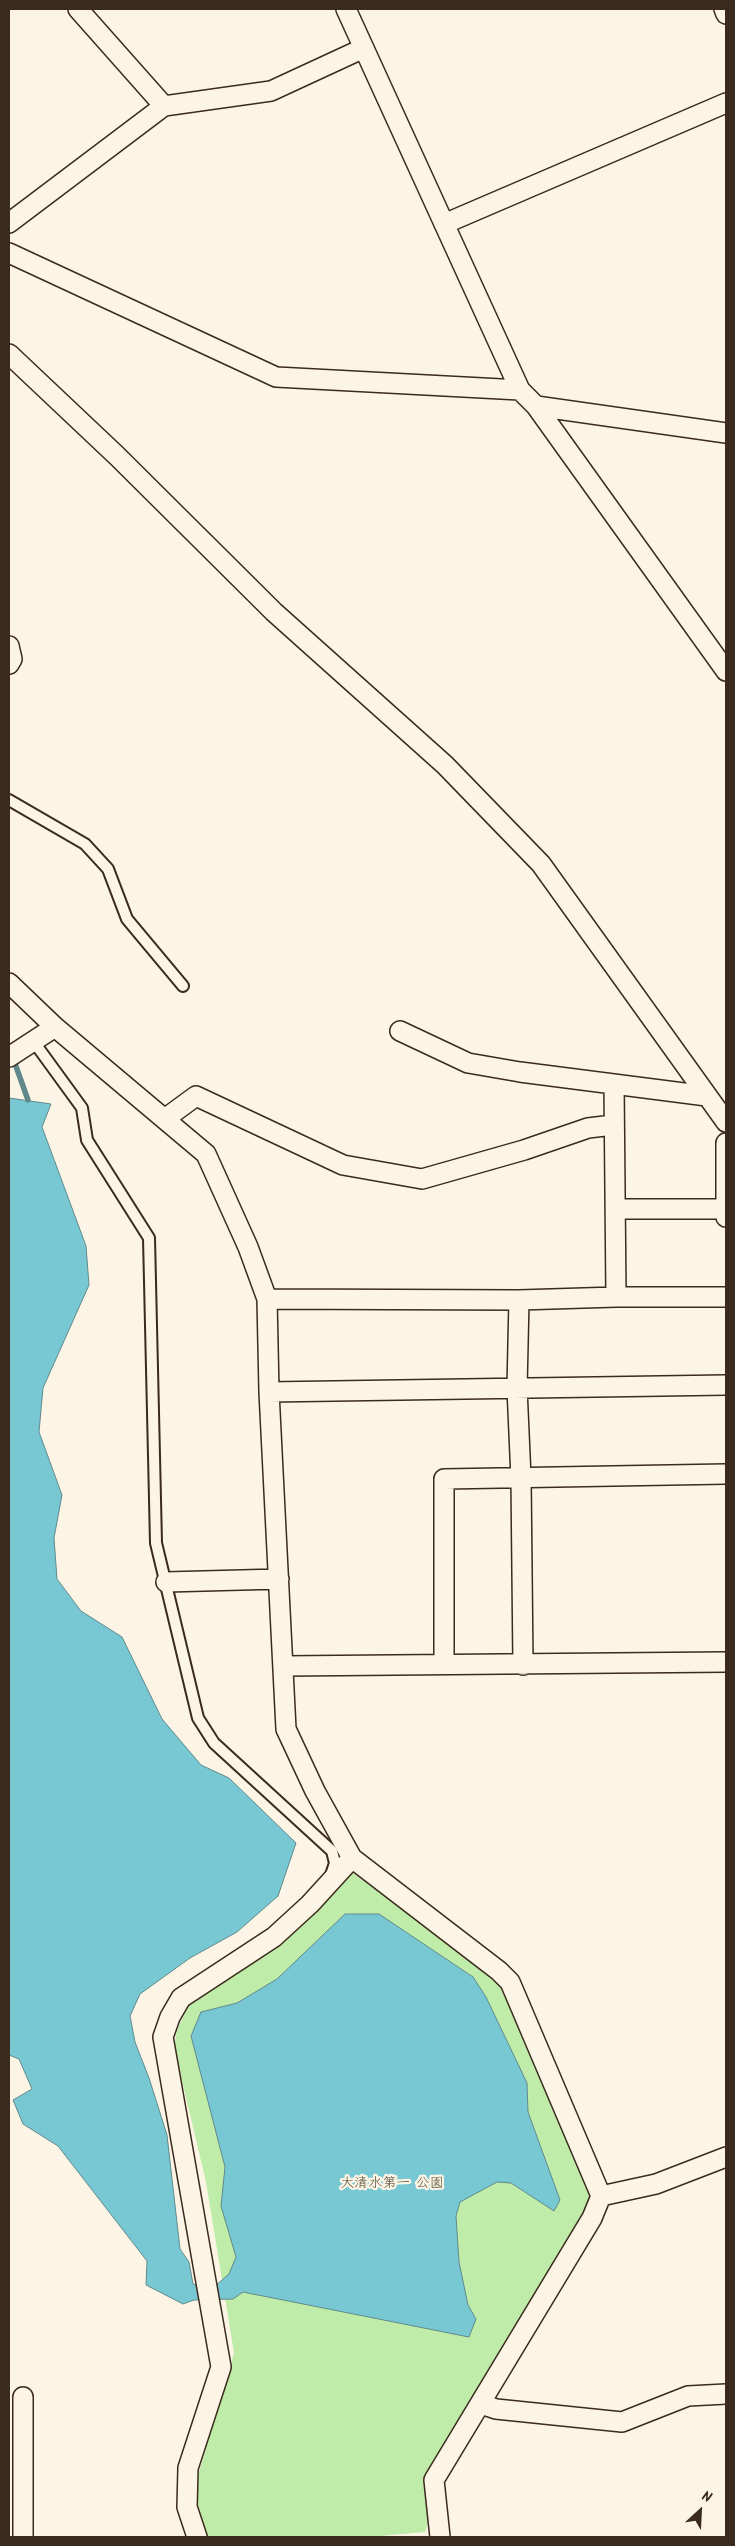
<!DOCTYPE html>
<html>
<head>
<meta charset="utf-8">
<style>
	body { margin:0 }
	#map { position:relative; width:735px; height:2546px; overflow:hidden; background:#fcf5e5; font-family:Kalam,sans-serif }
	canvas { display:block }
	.frame { position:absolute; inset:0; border:10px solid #3b2a1e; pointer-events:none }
	.north { position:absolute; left:675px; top:2486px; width:50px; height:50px; -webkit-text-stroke:4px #fcf5e5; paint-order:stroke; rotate:25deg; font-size:14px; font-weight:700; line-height:20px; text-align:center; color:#3b2a1e }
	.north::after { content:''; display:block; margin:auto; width:18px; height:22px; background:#3b2a1e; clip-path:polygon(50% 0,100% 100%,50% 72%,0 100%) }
</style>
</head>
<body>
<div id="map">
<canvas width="735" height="2546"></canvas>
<div class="frame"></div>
<div class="north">N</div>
</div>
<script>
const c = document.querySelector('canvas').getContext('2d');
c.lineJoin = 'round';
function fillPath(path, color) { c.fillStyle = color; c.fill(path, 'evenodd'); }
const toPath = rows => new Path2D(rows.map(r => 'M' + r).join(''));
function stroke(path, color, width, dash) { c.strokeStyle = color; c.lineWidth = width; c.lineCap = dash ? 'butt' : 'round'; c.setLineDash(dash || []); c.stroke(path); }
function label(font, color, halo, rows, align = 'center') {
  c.font = font + ' Kalam,"Klee One",sans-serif'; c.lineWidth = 4.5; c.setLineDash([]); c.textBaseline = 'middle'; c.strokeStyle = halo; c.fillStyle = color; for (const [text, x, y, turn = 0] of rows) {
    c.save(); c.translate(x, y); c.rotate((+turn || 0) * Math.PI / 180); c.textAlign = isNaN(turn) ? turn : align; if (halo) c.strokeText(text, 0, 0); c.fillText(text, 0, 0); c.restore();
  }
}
const green = toPath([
	[353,1873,497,1976,593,2196,588,2216,472,2397,423,2480,429,2520,425,2532,369,2537,206,2537,198,2508,197,2479,234,2353,206,2182,174,2047,177,2030,191,2000,271,1949]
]);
const water = toPath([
	[9,1098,51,1104,42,1127,86,1246,89,1285,43,1388,39,1432,62,1495,54,1538,57,1579,81,1611,122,1637,162,1719,201,1765,229,1778,296,1843,278,1896,237,1932,190,1958,140,1994,130,2016,135,2042,149,2078,167,2135,180,2249,189,2262,193,2284,202,2287,215,2286,229,2274,236,2257,221,2206,225,2167,191,2036,201,2012,237,2003,277,1979,345,1914,379,1914,473,1977,486,1997,527,2083,528,2112,560,2200,554,2211,511,2183,497,2182,460,2202,456,2216,459,2262,468,2305,476,2319,469,2337,243,2292,233,2299,194,2300,183,2304,146,2285,147,2261,58,2146,23,2124,13,2100,32,2089,19,2059,9,2055,9,1098]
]);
const stream = toPath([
	[13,1058,28,1100]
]);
const lane = toPath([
	[9,800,85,844,108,869,127,919,183,986],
	[34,1042,82,1108,87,1140,149,1238,156,1543,198,1718,214,1743,332,1851,335,1863,331,1875]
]);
const street = toPath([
	[78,9,164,106],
	[346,9,520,390,536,406,726,671],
	[724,9,726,14],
	[9,223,164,106,271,91,364,48],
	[444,224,726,103],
	[9,253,276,377,520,390],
	[9,354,117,456,274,612,445,765,541,864,726,1122],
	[536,406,726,433],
	[9,646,12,659,9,664],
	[9,983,55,1027,206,1154,248,1247,267,1299,269,1392,286,1729,315,1791,352,1858,499,1971,510,1982,601,2196,592,2218,434,2480,440,2537],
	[400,1031,468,1063,520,1072,707,1096],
	[9,1057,55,1027],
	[614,1084,616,1297],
	[166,1118,196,1096,343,1165,422,1179,524,1150,588,1128,613,1125],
	[726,1143,726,1217],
	[616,1209,726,1209],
	[267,1299,519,1300,616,1297,726,1297],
	[519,1300,517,1388,521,1478,523,1665],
	[269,1392,726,1385],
	[166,1582,279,1579],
	[444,1664,444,1479,726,1474],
	[284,1666,726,1662],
	[601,2196,656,2184,726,2157],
	[23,2397,23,2537],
	[481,2404,496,2409,622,2422,688,2396,726,2394],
	[197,2537,187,2507,188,2468,221,2367,163,2037,170,2017,181,1998,274,1937,310,1904,352,1858]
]);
const parkNames = [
	["大清水第一 公園",392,2185]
];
fillPath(green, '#c0eca9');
fillPath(water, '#78c8d4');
stroke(water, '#60898b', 1);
stroke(stream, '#60898b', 5.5);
stroke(lane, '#3b2a1e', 14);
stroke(street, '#3b2a1e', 22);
stroke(lane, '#fcf5e5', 10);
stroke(street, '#fcf5e5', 19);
label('14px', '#56513a', '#fcf5e5', parkNames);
</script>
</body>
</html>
